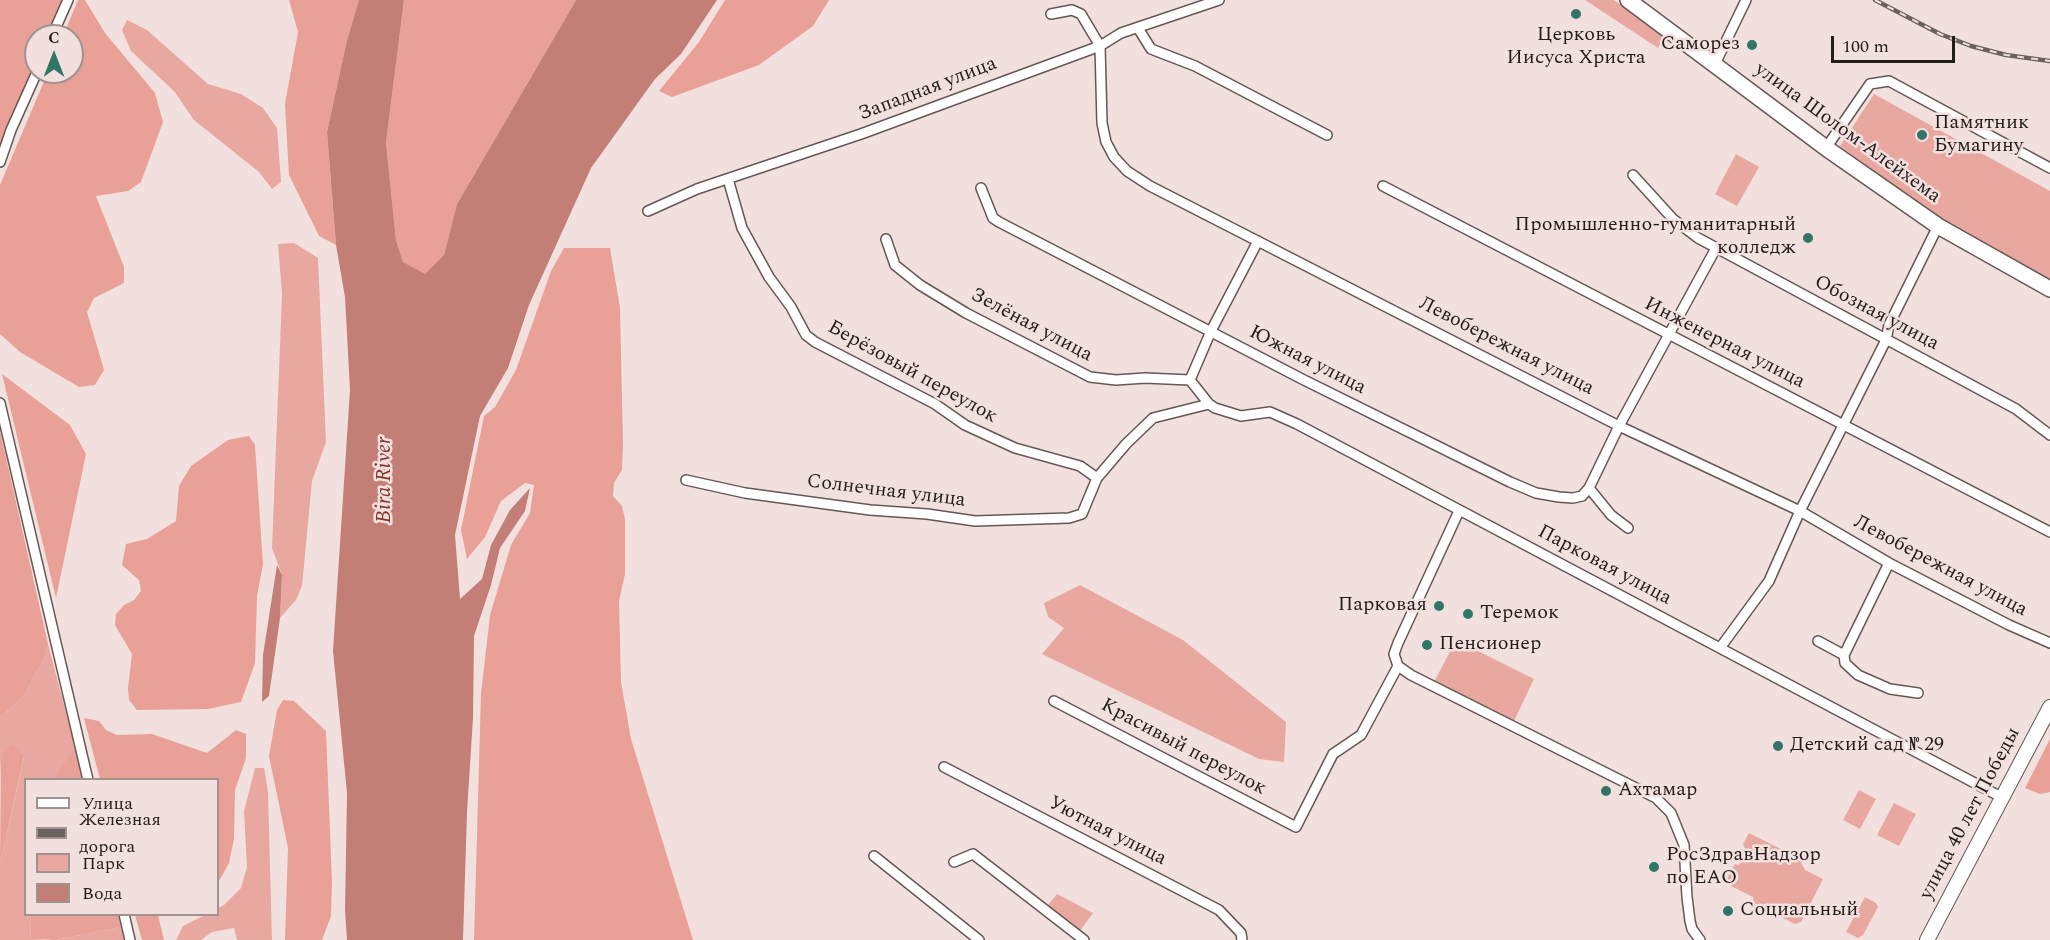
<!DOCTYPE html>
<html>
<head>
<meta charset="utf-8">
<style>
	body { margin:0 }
	#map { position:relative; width:2050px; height:940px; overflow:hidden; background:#f2e0de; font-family:Spectral,serif }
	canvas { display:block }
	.legend { position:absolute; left:24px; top:778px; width:195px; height:138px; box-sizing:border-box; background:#f2e0de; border:2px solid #9f9290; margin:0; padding:8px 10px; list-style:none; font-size:18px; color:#231d1c }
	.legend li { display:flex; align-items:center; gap:12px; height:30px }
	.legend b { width:30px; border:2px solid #9f9290 }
	.north { position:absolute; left:24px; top:24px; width:60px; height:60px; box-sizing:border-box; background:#f2e0de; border:2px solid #9f9290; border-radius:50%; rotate:0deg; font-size:16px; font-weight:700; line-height:24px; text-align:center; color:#231d1c }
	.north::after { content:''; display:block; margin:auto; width:21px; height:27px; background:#327567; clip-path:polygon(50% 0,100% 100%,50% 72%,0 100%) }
	.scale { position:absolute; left:1831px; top:36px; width:124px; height:27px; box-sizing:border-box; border:3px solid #231d1c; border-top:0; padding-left:8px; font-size:18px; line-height:21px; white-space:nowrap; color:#231d1c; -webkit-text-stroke:4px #f2e0de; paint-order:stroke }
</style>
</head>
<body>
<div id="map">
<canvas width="2050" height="940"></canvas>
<ul class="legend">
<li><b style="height:8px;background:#fff"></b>Улица</li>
<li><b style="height:8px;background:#6a605f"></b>Железная дорога</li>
<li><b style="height:16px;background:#e9a89f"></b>Парк</li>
<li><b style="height:16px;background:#c37e76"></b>Вода</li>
</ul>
<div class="north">С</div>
<div class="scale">100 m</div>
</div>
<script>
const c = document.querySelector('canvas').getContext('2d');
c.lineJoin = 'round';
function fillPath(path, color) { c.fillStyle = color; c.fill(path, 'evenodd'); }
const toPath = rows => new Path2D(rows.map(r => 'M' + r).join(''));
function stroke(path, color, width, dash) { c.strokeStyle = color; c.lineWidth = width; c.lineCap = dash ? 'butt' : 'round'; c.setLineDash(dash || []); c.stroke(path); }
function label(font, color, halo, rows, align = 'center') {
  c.font = font + ' Spectral,serif'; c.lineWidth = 5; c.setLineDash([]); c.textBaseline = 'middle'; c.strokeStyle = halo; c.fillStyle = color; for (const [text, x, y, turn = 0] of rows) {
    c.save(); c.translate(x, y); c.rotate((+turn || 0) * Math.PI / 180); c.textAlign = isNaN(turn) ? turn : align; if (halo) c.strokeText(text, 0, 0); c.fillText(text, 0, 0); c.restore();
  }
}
const green = toPath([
	[1585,0,1614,0,1661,34,1663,40,1658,48],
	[127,20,147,30,208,84,241,94,263,108,277,128,281,182,272,189,259,172,194,120,174,91,131,51,122,30],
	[1874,94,2050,191,2050,282,1941,221,1840,146],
	[1736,154,1759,167,1737,206,1715,194],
	[294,243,318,258,326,442,312,481,302,586,296,600,280,618,282,575,272,548,282,294,278,244],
	[1080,585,1183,640,1286,722,1284,762,1259,759,1042,654,1064,628,1048,617,1044,603],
	[1456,640,1534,679,1514,721,1433,684],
	[48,644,75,747,55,779,26,780,26,914,30,915,31,939,45,940,0,940,0,865,24,757,1,756,0,778,0,717,24,696,45,656],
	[255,768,264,768,268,792,272,940,237,940,234,928,212,932,201,940,176,940,183,926,205,915,218,914,218,908,224,905,241,888,247,867,244,811],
	[1859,790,1876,799,1860,829,1843,820],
	[1894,803,1916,814,1899,846,1877,835],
	[1749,833,1799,858,1805,870,1823,879,1801,922,1795,924,1754,903,1753,897,1725,883,1735,864,1739,865,1746,851,1743,844],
	[1057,894,1093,913,1080,931,1048,905],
	[1865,897,1876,903,1878,907,1863,935,1858,938,1846,932],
	[121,927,124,940,55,940]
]);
const forest = toPath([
	[0,0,64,0,49,36,36,36,36,67,0,152],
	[78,0,85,0,105,33,155,93,163,122,141,182,128,191,96,196,124,267,124,283,94,298,87,312,104,370,95,385,79,387,20,352,0,334,0,185,48,72,72,72,72,36,63,36],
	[289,0,359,0,347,40,327,132,336,245,319,236,289,175,285,104,298,32],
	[404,0,576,0,457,204,444,255,425,275,403,262,396,240,386,143],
	[725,0,829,0,813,26,759,65,672,97,659,91,699,42],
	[564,248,610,248,620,308,623,444,622,470,614,483,613,496,622,506,625,519,625,574,619,601,621,682,631,739,693,940,474,940,481,694,490,615,511,545,530,513,534,485,525,483,501,501,485,537,467,559,461,530,484,416,495,407,516,370,551,271],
	[2,374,70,425,86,454,56,598],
	[0,431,48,644,45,656,24,696,0,717],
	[249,436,255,445,263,564,257,596,255,663,241,702,208,709,137,710,129,700,128,688,132,654,115,625,116,614,124,605,134,600,141,591,139,580,122,565,126,544,147,539,176,521,179,486,191,466,228,440],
	[283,700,294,701,326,731,332,882,331,916,322,940,285,940,288,848,269,756,277,710],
	[84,718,99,721,106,730,117,735,152,734,207,753,236,730,246,734,246,758,235,790,234,839,229,863,218,883,218,780,100,779],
	[2050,739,2050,792,2040,794,2025,788],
	[12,745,24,756,0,865,1,756],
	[75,747,83,779,55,779,55,777],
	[30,915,118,915,121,927,55,940,31,939],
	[135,915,158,915,164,940,142,940]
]);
const water = toPath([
	[359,0,404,0,386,143,396,240,403,262,425,274,444,255,457,204,576,0,717,0,681,54,655,79,591,168,529,305,508,368,480,416,455,535,460,599,482,579,491,545,510,510,530,488,525,511,500,548,491,585,474,636,473,718,467,812,463,940,347,940,345,911,347,793,333,651,350,390,345,297,336,245,327,132,347,40],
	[277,565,282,575,280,618,269,696,262,702,263,655]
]);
const street = toPath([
	[1051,14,1072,10,1081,14,1100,46,1102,123,1106,142,1114,157,1127,171,1150,186,1619,426,1800,511,1889,563,2009,625,2050,643],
	[1138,28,1151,49,1195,66,1327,135],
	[52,36,68,0],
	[1715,64,1746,0],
	[1826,148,1870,84,1889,81,2050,168],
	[0,162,11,130,37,72],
	[1633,175,1673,219,1698,238,2016,409,2050,435],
	[728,179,742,228,769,277,791,307,806,335,815,342,935,404,965,425,1015,448,1080,466,1097,478],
	[1383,186,2050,532],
	[981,188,993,218,999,222,1304,380,1510,482,1536,493,1559,497,1573,498,1582,496,1589,488,1611,515,1628,528],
	[648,211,697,189,861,134,1100,46,1121,33,1219,0],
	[886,239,895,265,920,285,966,313,1090,377,1116,380,1145,378,1190,380],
	[1190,380,1209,404,1215,408,1241,416,1270,412,1297,424,2003,798],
	[1190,380,1211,331,1258,241],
	[0,403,88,780],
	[686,480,745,493,870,510,927,514,975,521,1069,518,1082,514,1097,478,1126,444,1153,418,1209,404],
	[1589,488,1619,426,1716,248],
	[1459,511,1398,643,1394,654,1398,666,1411,675,1656,798,1671,813,1684,845,1687,897,1690,921,1692,929,1700,940],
	[1818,641,1844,655,1845,663,1858,675,1890,689,1918,693],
	[1720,648,1769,581,1800,511,1886,340,1889,325,1938,226],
	[1844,655,1889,563],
	[1054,701,1296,827,1333,754,1361,735,1398,666],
	[944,767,1219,910,1241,933,1242,940],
	[874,856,979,940],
	[954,862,973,854,1084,940],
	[124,914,130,940]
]);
const secondary = toPath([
	[1927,940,2050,707]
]);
const primary = toPath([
	[1628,0,1826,148,1938,226,2050,289]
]);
const rail = toPath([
	[1875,0,1940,34,1971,46,2006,55,2050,61]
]);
const markers = [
	[1576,14,6,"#327567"],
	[1752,45,6,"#327567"],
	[1922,135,6,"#327567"],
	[1808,238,6,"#327567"],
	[1439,606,6,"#327567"],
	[1468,614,6,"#327567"],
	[1427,645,6,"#327567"],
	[1778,746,6,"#327567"],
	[1606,791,6,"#327567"],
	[1654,867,6,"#327567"],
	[1728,911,6,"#327567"]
];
const poiNames = [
	["Церковь",1576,36,"center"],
	["Иисуса Христа",1576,59,"center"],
	["Саморез",1740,45,"right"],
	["Памятник",1934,124],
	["Бумагину",1934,147],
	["Промышленно-гуманитарный",1796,226,"right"],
	["колледж",1796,249,"right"],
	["Парковая",1427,606,"right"],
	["Теремок",1480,614],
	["Пенсионер",1439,645],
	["Детский сад № 29",1790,746],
	["Ахтамар",1618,791],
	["РосЗдравНадзор",1666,856],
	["по ЕАО",1666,879],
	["Социальный",1740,911]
];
const streetNames = [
	["Западная улица",928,90,-21],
	["улица Шолом-Алейхема",1847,134,36],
	["Обозная улица",1876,314,28],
	["Зелёная улица",1031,326,28],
	["Инженерная улица",1724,344,27],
	["Левобережная улица",1506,347,27],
	["Южная улица",1307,361,27],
	["Берёзовый переулок",912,373,29],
	["Солнечная улица",886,492,7],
	["Парковая улица",1604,566,28],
	["Левобережная улица",1940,567,28],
	["Красивый переулок",1183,748,28],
	["улица 40 лет Победы",1971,814,-62],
	["Уютная улица",1107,832,27]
];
const waterNames = [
	["Bira River",386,480,-90]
];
fillPath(green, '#e9a89f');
fillPath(forest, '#e8a097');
fillPath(water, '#c37e76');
stroke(street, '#665755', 12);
stroke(secondary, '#665755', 16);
stroke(primary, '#665755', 18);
stroke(street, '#fff', 9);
stroke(secondary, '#fff', 14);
stroke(primary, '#fff', 15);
stroke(rail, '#6a605f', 4.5);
stroke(rail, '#f2e0de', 2, [7]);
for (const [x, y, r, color] of markers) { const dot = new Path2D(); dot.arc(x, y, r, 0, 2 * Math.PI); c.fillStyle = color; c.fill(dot); stroke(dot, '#f2e0de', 2); }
label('20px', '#231d1c', '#f2e0de', poiNames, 'left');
label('20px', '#231d1c', '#f2e0de', streetNames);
label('italic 21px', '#87332c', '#f2e0de', waterNames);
</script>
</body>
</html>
